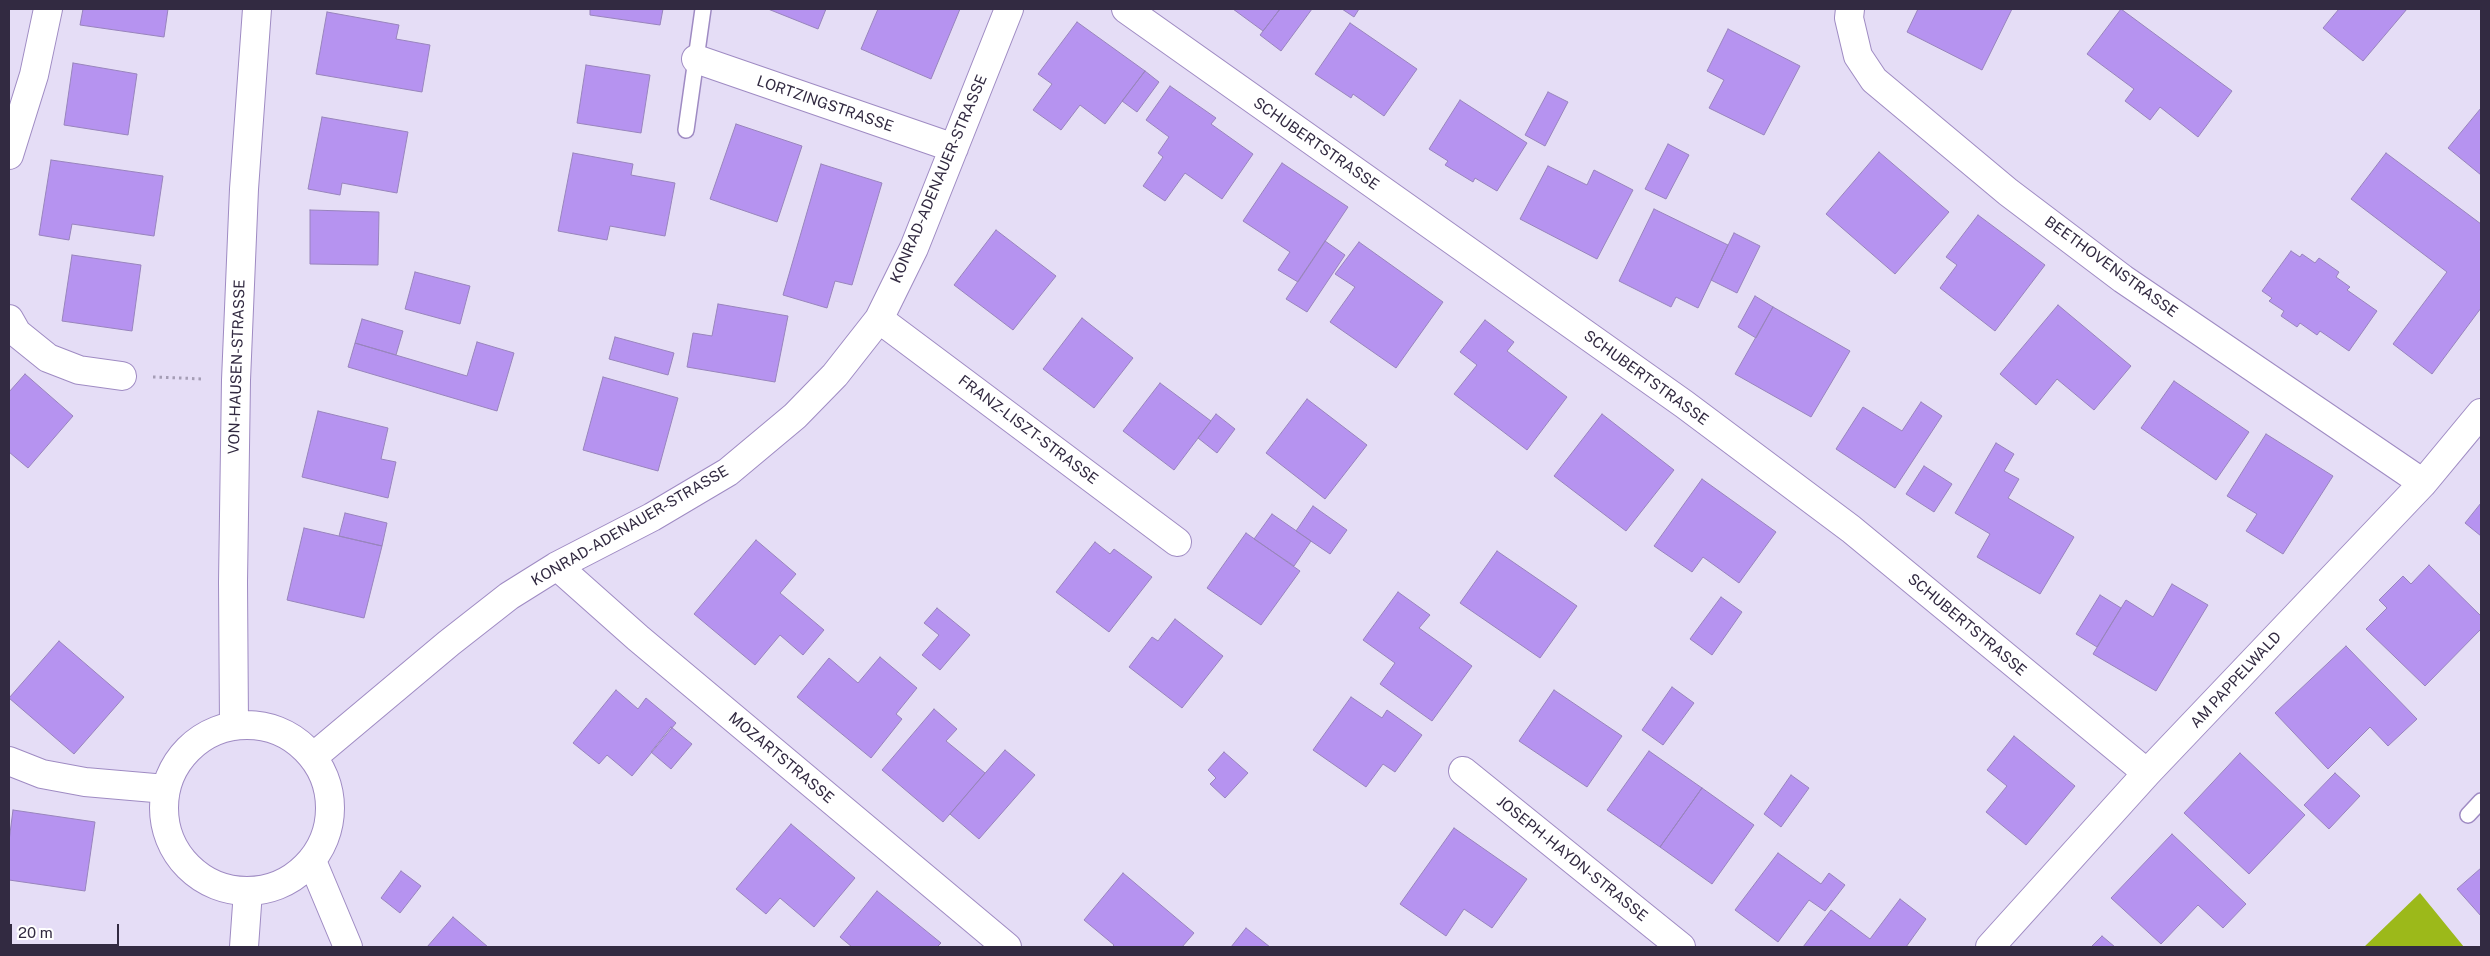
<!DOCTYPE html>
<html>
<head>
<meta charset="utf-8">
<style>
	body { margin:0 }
	#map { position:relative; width:2490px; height:956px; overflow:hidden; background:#e5ddf6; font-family:"Public Sans",sans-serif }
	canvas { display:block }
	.frame { position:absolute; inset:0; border:10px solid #322a41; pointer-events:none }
	.scale { position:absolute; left:10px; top:924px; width:109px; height:22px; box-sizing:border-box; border:2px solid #322a41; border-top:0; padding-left:6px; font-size:15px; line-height:18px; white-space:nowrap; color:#322a41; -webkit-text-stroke:4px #fff; paint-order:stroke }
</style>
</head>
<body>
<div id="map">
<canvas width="2490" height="956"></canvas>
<div class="frame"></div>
<div class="scale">20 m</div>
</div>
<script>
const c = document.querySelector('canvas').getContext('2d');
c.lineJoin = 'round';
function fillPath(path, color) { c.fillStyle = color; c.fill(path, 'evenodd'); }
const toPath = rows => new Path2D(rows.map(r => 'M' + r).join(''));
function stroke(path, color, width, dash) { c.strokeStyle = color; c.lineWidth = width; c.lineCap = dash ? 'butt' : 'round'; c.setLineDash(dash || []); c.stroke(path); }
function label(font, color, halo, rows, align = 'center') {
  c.font = font + ' "Public Sans",sans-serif'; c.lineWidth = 4; c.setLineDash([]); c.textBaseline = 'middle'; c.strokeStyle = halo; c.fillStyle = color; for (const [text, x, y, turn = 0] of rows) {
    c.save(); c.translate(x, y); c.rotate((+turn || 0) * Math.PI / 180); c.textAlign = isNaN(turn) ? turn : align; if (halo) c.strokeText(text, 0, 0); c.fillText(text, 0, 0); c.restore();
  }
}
const forest = toPath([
	[2420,893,2464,947,2364,947]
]);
const building = toPath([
	[83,9,168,9,164,37,80,25,83,9],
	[590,9,663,9,660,25,590,15,590,9],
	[768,9,826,9,818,29,768,9],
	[878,9,960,9,931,79,861,49,878,9],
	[1233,9,1280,9,1263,31,1233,9],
	[1280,9,1312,9,1281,51,1260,35,1280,9],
	[1342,9,1359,9,1354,17,1342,9],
	[1918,9,2012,9,1982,70,1907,32,1918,9],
	[2121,9,2232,91,2198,137,2160,107,2150,120,2125,101,2134,89,2087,54,2121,9],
	[2339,9,2407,9,2363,61,2323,28,2339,9],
	[327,12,399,25,396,39,430,45,422,92,316,74,327,12],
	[1077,22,1145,71,1105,124,1080,105,1061,130,1033,110,1052,84,1038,74,1077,22],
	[1350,23,1417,69,1384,116,1353,94,1351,98,1315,74,1350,23],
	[1728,29,1800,66,1764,135,1709,108,1724,80,1707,71,1728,29],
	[73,63,137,74,128,135,64,125,73,63],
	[586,65,650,75,641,133,577,123,586,65],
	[1145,71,1159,82,1137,112,1122,101,1145,71],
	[1170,86,1216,118,1211,124,1253,154,1222,199,1185,173,1165,201,1143,186,1163,157,1158,153,1169,137,1146,120,1170,86],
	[1548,92,1568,102,1545,146,1525,135,1548,92],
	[1460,100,1527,143,1497,191,1475,178,1473,182,1445,165,1448,161,1429,149,1460,100],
	[2481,108,2481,175,2448,148,2481,108],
	[322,117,408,132,397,193,342,183,340,195,308,189,322,117],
	[736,124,802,146,777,222,710,199,736,124],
	[1668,144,1689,155,1666,199,1645,189,1668,144],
	[1879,152,1949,212,1895,274,1826,214,1879,152],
	[573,153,633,164,631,175,675,183,665,236,610,226,607,240,558,231,573,153],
	[2386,153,2481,224,2481,308,2432,374,2393,344,2447,272,2351,199,2386,153],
	[51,160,163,176,154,236,72,224,69,240,39,235,51,160],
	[1282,163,1348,207,1298,282,1278,270,1290,252,1243,221,1282,163],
	[821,164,882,183,852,285,835,281,827,308,783,295,821,164],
	[1548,166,1587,185,1594,170,1633,190,1597,259,1520,219,1548,166],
	[1654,209,1728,245,1698,308,1676,297,1671,307,1619,281,1654,209],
	[310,210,379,212,378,265,310,264,310,210],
	[1978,215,2045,265,1995,331,1940,288,1957,265,1946,257,1978,215],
	[996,230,1056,276,1013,330,954,285,996,230],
	[1734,233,1760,246,1737,293,1711,280,1734,233],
	[1325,241,1345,255,1307,312,1286,299,1325,241],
	[1359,242,1443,302,1396,368,1330,322,1355,287,1335,274,1359,242],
	[2291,251,2300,257,2302,254,2315,263,2319,258,2339,272,2336,277,2350,287,2347,290,2377,311,2349,351,2320,331,2317,335,2300,323,2297,327,2281,316,2284,311,2269,301,2272,298,2262,291,2291,251],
	[72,255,141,265,132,331,62,321,72,255],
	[415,272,470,286,460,324,405,309,415,272],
	[1755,296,1773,307,1756,338,1738,327,1755,296],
	[718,304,788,316,775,382,687,367,693,333,712,336,718,304],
	[2058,305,2131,366,2094,410,2057,379,2036,405,2000,374,2058,305],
	[1773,307,1850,351,1811,417,1735,374,1773,307],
	[1082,318,1133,358,1094,408,1043,369,1082,318],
	[362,319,403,331,396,355,355,343,362,319],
	[1485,320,1514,342,1507,351,1567,397,1527,450,1454,394,1477,365,1460,352,1485,320],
	[615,337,674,353,668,375,609,359,615,337],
	[477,342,514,353,497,411,348,367,355,343,467,376,477,342],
	[25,374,73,416,28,468,9,452,9,392,25,374],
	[603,377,678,398,658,471,583,450,603,377],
	[2174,381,2249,432,2216,480,2141,428,2174,381],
	[1160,383,1211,421,1174,470,1123,431,1160,383],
	[1307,399,1367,445,1325,499,1266,453,1307,399],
	[1921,402,1942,416,1895,488,1836,449,1863,407,1902,431,1921,402],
	[318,411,388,428,381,459,396,462,388,498,302,477,318,411],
	[1216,414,1235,429,1217,453,1198,438,1216,414],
	[1602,414,1674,470,1626,531,1554,476,1602,414],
	[2266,434,2333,476,2283,554,2246,531,2257,514,2227,496,2266,434],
	[1996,443,2014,454,2004,471,2019,479,2008,498,2074,537,2040,594,1977,557,1990,534,1955,513,1996,443],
	[1924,466,1952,484,1934,512,1906,494,1924,466],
	[1702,479,1776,532,1739,583,1703,557,1692,572,1654,546,1702,479],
	[2481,503,2481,536,2465,523,2481,503],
	[1313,506,1347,530,1330,554,1296,531,1313,506],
	[345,513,387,523,382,546,339,536,345,513],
	[1272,514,1311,541,1294,566,1254,539,1272,514],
	[304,528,382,546,364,618,287,600,304,528],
	[1246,533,1300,571,1261,625,1207,588,1246,533],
	[756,540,796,574,780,593,824,630,803,655,780,635,755,665,694,614,756,540],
	[1095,542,1110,554,1114,549,1152,577,1109,632,1056,592,1095,542],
	[1497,551,1577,606,1540,658,1460,603,1497,551],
	[2429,565,2481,616,2481,629,2425,686,2366,629,2387,608,2379,600,2403,576,2411,584,2429,565],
	[2172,584,2208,605,2156,691,2093,654,2126,600,2153,617,2172,584],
	[1398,592,1430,615,1419,628,1472,666,1432,721,1380,684,1395,663,1363,640,1398,592],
	[2100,595,2121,608,2097,647,2076,634,2100,595],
	[1721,597,1742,612,1712,655,1690,639,1721,597],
	[937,608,970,635,940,670,922,655,939,635,924,623,937,608],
	[1175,619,1223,656,1182,708,1129,667,1152,637,1158,641,1175,619],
	[59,641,124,697,74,754,9,698,59,641],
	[2346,646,2417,719,2388,746,2370,727,2328,769,2275,713,2346,646],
	[880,657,917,688,896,714,902,719,871,758,797,697,829,658,858,683,880,657],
	[1672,687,1694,703,1663,745,1642,730,1672,687],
	[616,690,638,709,646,698,676,723,632,776,607,755,599,764,573,743,616,690],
	[1554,690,1622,736,1587,787,1519,741,1554,690],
	[1351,697,1382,718,1387,710,1422,735,1395,772,1383,764,1366,787,1313,750,1351,697],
	[934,709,957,729,946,741,985,773,943,822,882,770,934,709],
	[671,727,692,744,671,769,651,752,671,727],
	[2014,736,2075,786,2026,845,1986,812,2007,786,1987,770,2014,736],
	[1005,750,1035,775,979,839,950,814,1005,750],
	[1649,751,1702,788,1660,847,1607,810,1649,751],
	[1224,752,1248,773,1225,798,1210,784,1216,778,1208,770,1224,752],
	[2240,753,2305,815,2249,874,2184,813,2240,753],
	[2335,773,2360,796,2329,829,2304,805,2335,773],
	[1791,775,1809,788,1781,827,1764,814,1791,775],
	[1702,788,1754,825,1712,884,1660,847,1702,788],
	[13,810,95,822,85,891,9,880,9,841,13,810],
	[791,824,855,878,814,927,780,898,766,914,736,889,791,824],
	[1454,828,1527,879,1492,928,1464,909,1446,936,1400,904,1454,828],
	[2172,834,2246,904,2223,928,2198,905,2161,944,2111,898,2172,834],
	[1778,853,1821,884,1829,873,1845,885,1825,911,1809,900,1778,942,1735,910,1778,853],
	[2481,868,2481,916,2457,889,2481,868],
	[401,871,421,886,400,913,381,898,401,871],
	[1123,873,1194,933,1182,947,1112,947,1114,945,1084,920,1123,873],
	[877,891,941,943,937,947,852,947,840,937,877,891],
	[1900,899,1926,919,1906,947,1803,947,1831,910,1870,939,1900,899],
	[453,917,488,947,427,947,453,917],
	[1246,928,1270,947,1231,947,1246,928],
	[2102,936,2115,947,2091,947,2102,936]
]);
const path = toPath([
	[153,377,204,379]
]);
const lane = toPath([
	[686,130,703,9],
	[2468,815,2481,801]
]);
const street = toPath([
	[1126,9,1684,404,1851,529,2147,773],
	[1850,9,1849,18,1858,56,1874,80,2008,192,2123,279,2423,483],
	[696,59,954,148],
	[9,155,34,75,48,9],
	[9,319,17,333,48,358,79,370,122,376],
	[879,319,1177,542],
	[557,566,638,638,1007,947],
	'164 808a83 83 0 1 1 166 0a83 83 0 1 1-166 0Z',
	[234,726,233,582,236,380,244,189,257,9],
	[313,757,449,643,509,596,557,566,652,517,728,472,795,416,835,375,879,319,914,248,1009,9],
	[9,761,42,774,85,782,166,789],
	[1463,771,1681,947],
	[312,861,348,947],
	[244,947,248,891],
	[1990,947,2147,773,2423,483,2481,413]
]);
const streetNames = [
	["LORTZINGSTRASSE",825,104,19],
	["SCHUBERTSTRASSE",1316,144,35],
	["KONRAD-ADENAUER-STRASSE",939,179,-67],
	["BEETHOVENSTRASSE",2111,267,36],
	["VON-HAUSEN-STRASSE",237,367,-88],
	["SCHUBERTSTRASSE",1646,378,36],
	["FRANZ-LISZT-STRASSE",1028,430,37],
	["KONRAD-ADENAUER-STRASSE",630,526,-30],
	["SCHUBERTSTRASSE",1967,625,40],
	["AM PAPPELWALD",2236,680,-47],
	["MOZARTSTRASSE",781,758,40],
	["JOSEPH-HAYDN-STRASSE",1572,859,39]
];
fillPath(forest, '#9cb91a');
fillPath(building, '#b693f0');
stroke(building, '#9884bc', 1);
stroke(lane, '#9f8bc3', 18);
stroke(street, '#9f8bc3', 30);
stroke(path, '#a59db5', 3, [2.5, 4]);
stroke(lane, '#fff', 15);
stroke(street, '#fff', 28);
label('15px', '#322a41', '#fff', streetNames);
</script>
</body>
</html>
